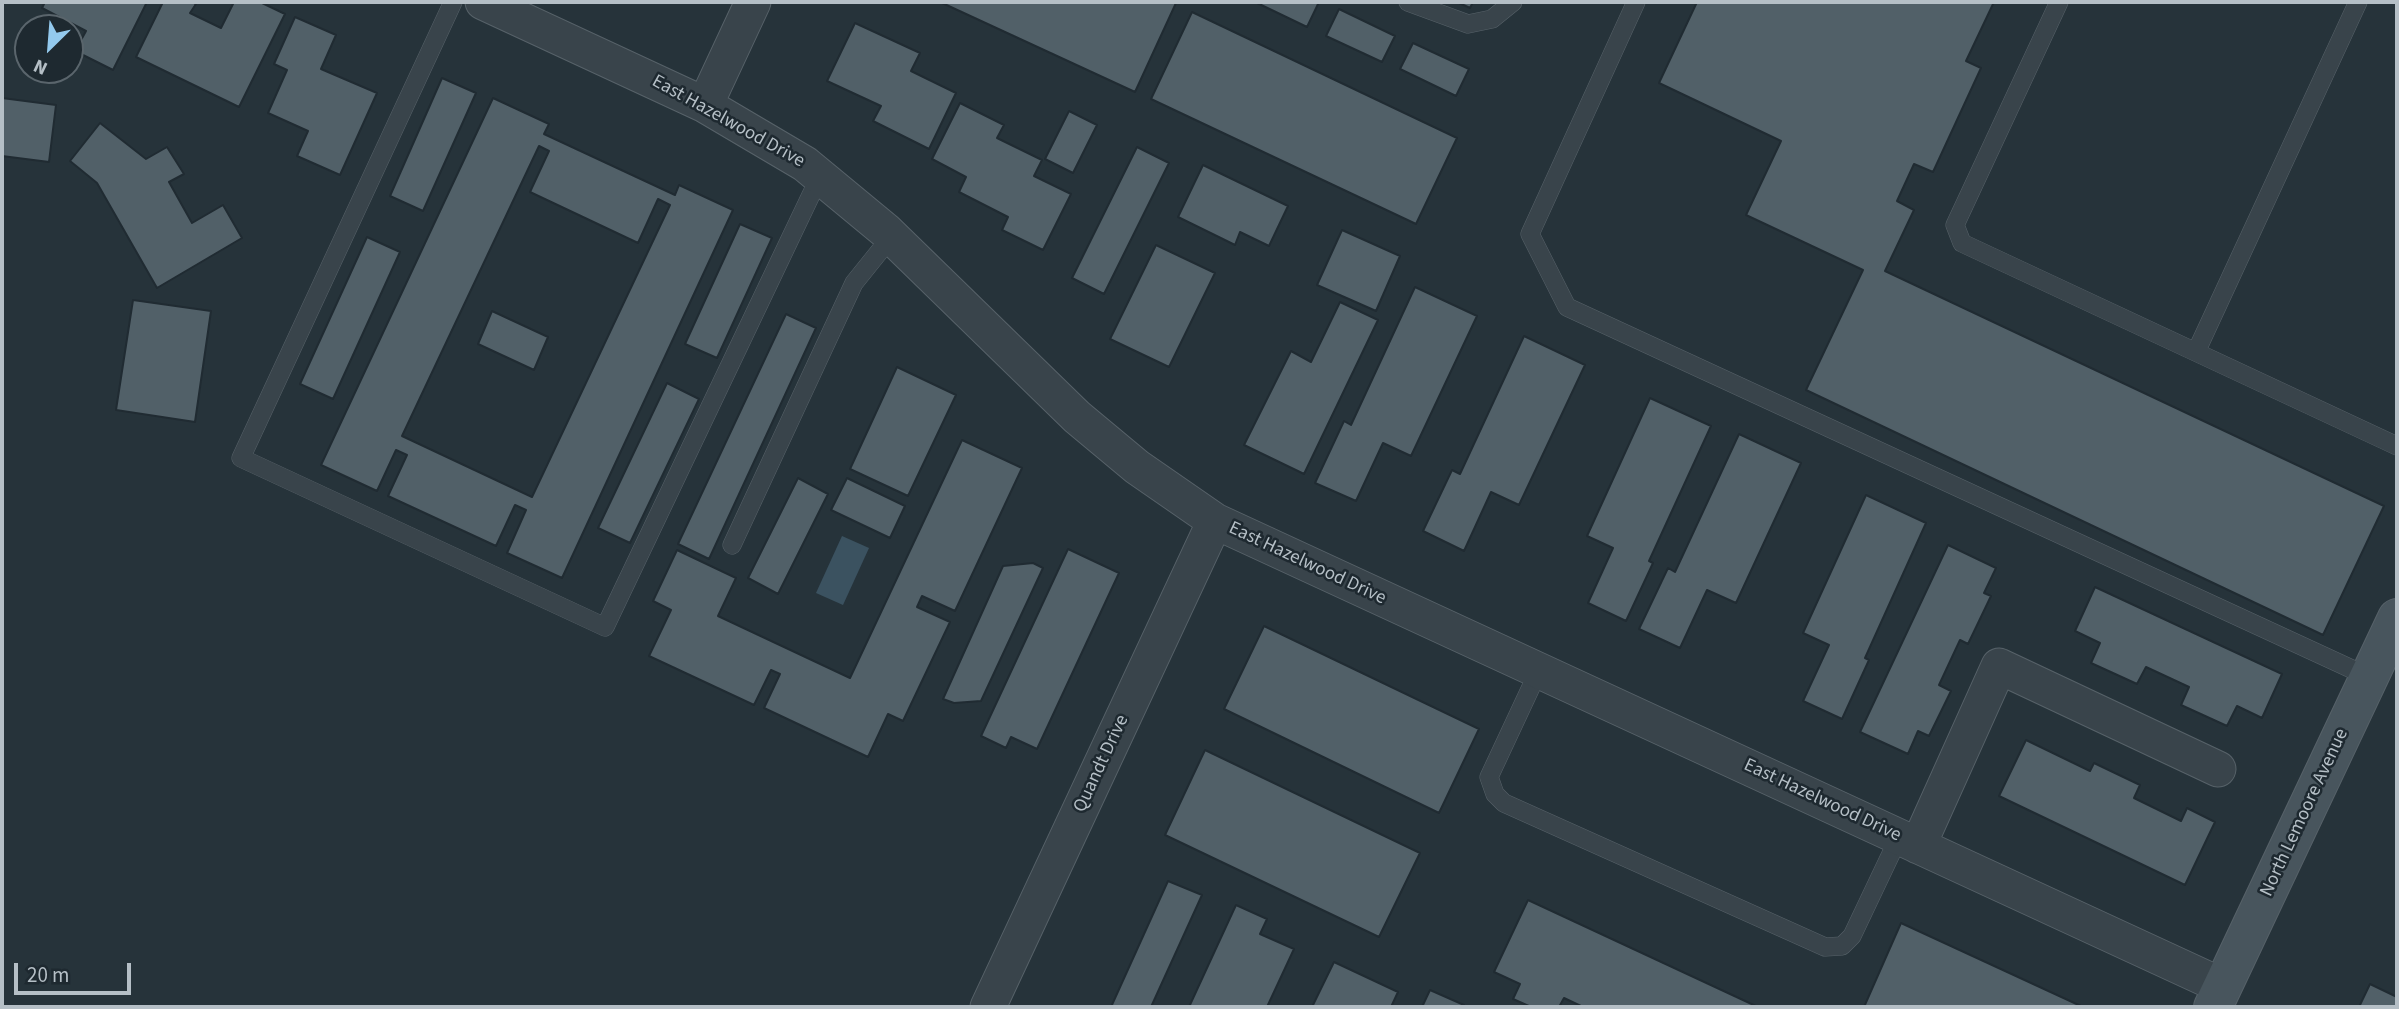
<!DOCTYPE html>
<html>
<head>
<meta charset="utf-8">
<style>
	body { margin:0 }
	#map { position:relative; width:2399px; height:1009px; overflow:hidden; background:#26333a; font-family:"Source Sans 3",sans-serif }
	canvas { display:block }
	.frame { position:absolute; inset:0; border:4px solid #b5bfc6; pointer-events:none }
	.north { position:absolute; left:14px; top:14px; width:70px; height:70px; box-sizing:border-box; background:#1e2930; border:2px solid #5a656c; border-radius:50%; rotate:205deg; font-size:19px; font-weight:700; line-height:28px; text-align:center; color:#b5bfc6 }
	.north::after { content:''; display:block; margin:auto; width:24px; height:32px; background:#93c9ed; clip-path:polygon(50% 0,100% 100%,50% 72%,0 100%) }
	.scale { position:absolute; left:14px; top:963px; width:117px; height:32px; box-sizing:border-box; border:4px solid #b5bfc6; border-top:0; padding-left:9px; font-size:21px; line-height:24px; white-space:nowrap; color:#b5bfc6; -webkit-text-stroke:5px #1e2930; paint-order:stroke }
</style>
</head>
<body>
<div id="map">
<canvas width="2399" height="1009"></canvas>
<div class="frame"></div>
<div class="north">N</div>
<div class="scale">20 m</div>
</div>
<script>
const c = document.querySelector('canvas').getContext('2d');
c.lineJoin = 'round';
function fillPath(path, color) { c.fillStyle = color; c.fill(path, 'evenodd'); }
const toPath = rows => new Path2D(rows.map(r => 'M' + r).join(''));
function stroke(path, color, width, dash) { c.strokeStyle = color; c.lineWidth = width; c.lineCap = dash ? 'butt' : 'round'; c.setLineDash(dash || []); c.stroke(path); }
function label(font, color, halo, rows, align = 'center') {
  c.font = font + ' "Source Sans 3",sans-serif'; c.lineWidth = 5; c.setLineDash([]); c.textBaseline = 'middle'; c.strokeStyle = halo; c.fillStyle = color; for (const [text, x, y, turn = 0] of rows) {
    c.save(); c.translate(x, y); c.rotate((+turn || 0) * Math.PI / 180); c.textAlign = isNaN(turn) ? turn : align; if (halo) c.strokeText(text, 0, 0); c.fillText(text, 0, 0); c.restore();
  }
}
const water = toPath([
	[842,536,869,548,843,605,816,593]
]);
const building = toPath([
	[45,2,147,2,113,70,75,51,86,31,42,8,45,2],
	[163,2,192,2,196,4,190,13,221,28,234,2,260,2,285,14,239,107,136,57,163,2],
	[940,2,1173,2,1176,3,1135,92,940,2],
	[1255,2,1319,2,1307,27,1255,2],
	[1457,2,1473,2,1470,8,1457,2],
	[1697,2,1994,2,1966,61,1981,68,1933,172,1914,164,1897,201,1914,210,1885,271,2384,506,2323,635,1806,390,1863,270,1746,215,1781,141,1659,83,1697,2],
	[1339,9,1395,36,1382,62,1326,36,1339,9],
	[1192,12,1457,138,1416,224,1151,99,1192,12],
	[295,17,336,35,321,69,377,93,340,175,297,156,308,131,268,113,287,70,274,64,295,17],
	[855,23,920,53,911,71,956,93,929,149,873,121,881,106,827,81,855,23],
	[1413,43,1469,69,1456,96,1400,69,1413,43],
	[442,78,476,93,423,211,390,196,442,78],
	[2,98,56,105,49,162,2,156,2,98],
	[493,98,549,124,544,134,675,195,679,185,733,210,562,578,507,553,526,510,515,505,496,546,388,496,407,455,396,450,377,491,321,465,493,98],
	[539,146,549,151,530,192,638,243,658,199,670,205,532,497,402,436,539,146],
	[960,103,1004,125,997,138,1042,160,1034,176,1071,194,1043,250,1002,230,1008,217,959,192,966,177,932,159,960,103],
	[1069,111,1097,125,1073,173,1045,159,1069,111],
	[100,123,146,159,167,147,184,174,169,182,192,223,223,205,242,238,157,288,97,183,70,161,100,123],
	[1137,147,1169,163,1104,294,1072,278,1137,147],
	[1203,165,1288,206,1269,246,1240,232,1235,245,1178,217,1203,165],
	[740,224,772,238,717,358,685,344,740,224],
	[1342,230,1400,256,1376,311,1317,285,1342,230],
	[367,237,400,252,333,399,300,384,367,237],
	[1156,245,1215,273,1169,367,1110,339,1156,245],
	[1415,287,1477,316,1411,456,1383,443,1356,501,1315,483,1344,421,1351,425,1415,287],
	[133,300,211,311,195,422,116,410,133,300],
	[1340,302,1378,320,1304,474,1244,445,1291,351,1311,362,1340,302],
	[492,311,548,337,534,370,478,344,492,311],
	[786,314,816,328,709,559,678,544,786,314],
	[1524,336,1585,365,1519,505,1491,492,1464,551,1423,531,1452,470,1460,474,1524,336],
	[897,367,956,395,908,496,850,469,897,367],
	[667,383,699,399,630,543,598,528,667,383],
	[1650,398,1711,426,1649,561,1653,563,1626,621,1588,603,1613,548,1587,536,1650,398],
	[1739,434,1801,463,1736,603,1707,590,1680,648,1639,629,1668,568,1675,572,1739,434],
	[962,440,1022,468,955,611,922,596,917,607,950,622,903,721,888,714,868,757,764,708,780,674,771,670,754,705,649,656,671,610,653,601,677,550,736,578,718,616,850,678,962,440],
	[798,478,828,494,778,594,748,578,798,478],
	[847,478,905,506,890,538,831,510,847,478],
	[1866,495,1926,523,1865,658,1869,660,1842,719,1803,701,1829,645,1803,633,1866,495],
	[1948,545,1996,568,1984,593,1991,596,1968,644,1960,640,1939,685,1951,691,1929,736,1918,731,1908,754,1860,732,1948,545],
	[1068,549,1119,573,1037,749,1011,737,1006,748,981,736,1068,549],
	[1033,563,1043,568,981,701,954,703,943,699,1003,566,1033,563],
	[2095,587,2282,674,2262,718,2237,706,2227,726,2181,705,2189,687,2146,667,2137,684,2091,663,2100,643,2075,631,2095,587],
	[1264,626,1479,729,1439,813,1224,709,1264,626],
	[2026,740,2090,771,2094,763,2140,785,2134,798,2181,821,2187,808,2215,822,2185,885,1999,796,2026,740],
	[1205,750,1420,853,1379,937,1165,835,1205,750],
	[1168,881,1202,895,1151,1007,1111,1007,1168,881],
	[1528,900,1758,1007,1583,1007,1564,998,1559,1007,1531,1007,1513,999,1520,984,1494,972,1528,900],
	[1236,905,1267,919,1260,934,1294,949,1267,1007,1189,1007,1236,905],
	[1901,923,2083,1007,1864,1007,1901,923],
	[1334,962,1398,992,1391,1007,1312,1007,1334,962],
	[2370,984,2397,997,2397,1007,2359,1007,2370,984],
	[1430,990,1464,1005,1463,1007,1422,1007,1430,990]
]);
const service = toPath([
	[453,2,241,458,605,627,820,176],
	[1408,2,1468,24,1492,19,1513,2],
	[1636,2,1530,234,1567,307,2369,677],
	[2059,2,1955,225,1962,243,2397,446],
	[2196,352,2358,2],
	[732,545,854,283,891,237],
	[1539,670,1489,777,1495,794,1504,803,1825,947,1842,946,1852,936,1899,837]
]);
const minor = toPath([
	[483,2,705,105,805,164,886,231,1077,417,1137,467,1215,521,2222,986],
	[705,105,753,2],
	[1918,846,1999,666,2218,769],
	[988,1007,1215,521]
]);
const secondary = toPath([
	[2213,1007,2397,618]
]);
const streetNames = [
	["East Hazelwood Drive",728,122,29],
	["East Hazelwood Drive",1307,564,25],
	["Quandt Drive",1102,764,-65],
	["East Hazelwood Drive",1822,801,25],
	["North Lemoore Avenue",2305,813,-65]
];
fillPath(water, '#3b5260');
fillPath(building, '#516068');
stroke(building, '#202b32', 2);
stroke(service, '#576269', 19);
stroke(minor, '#576269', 37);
stroke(secondary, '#576269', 40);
stroke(service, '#39444b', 18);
stroke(minor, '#39444b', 35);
stroke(secondary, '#48555d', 38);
label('19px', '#b5bfc6', '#1e2930', streetNames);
</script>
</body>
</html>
